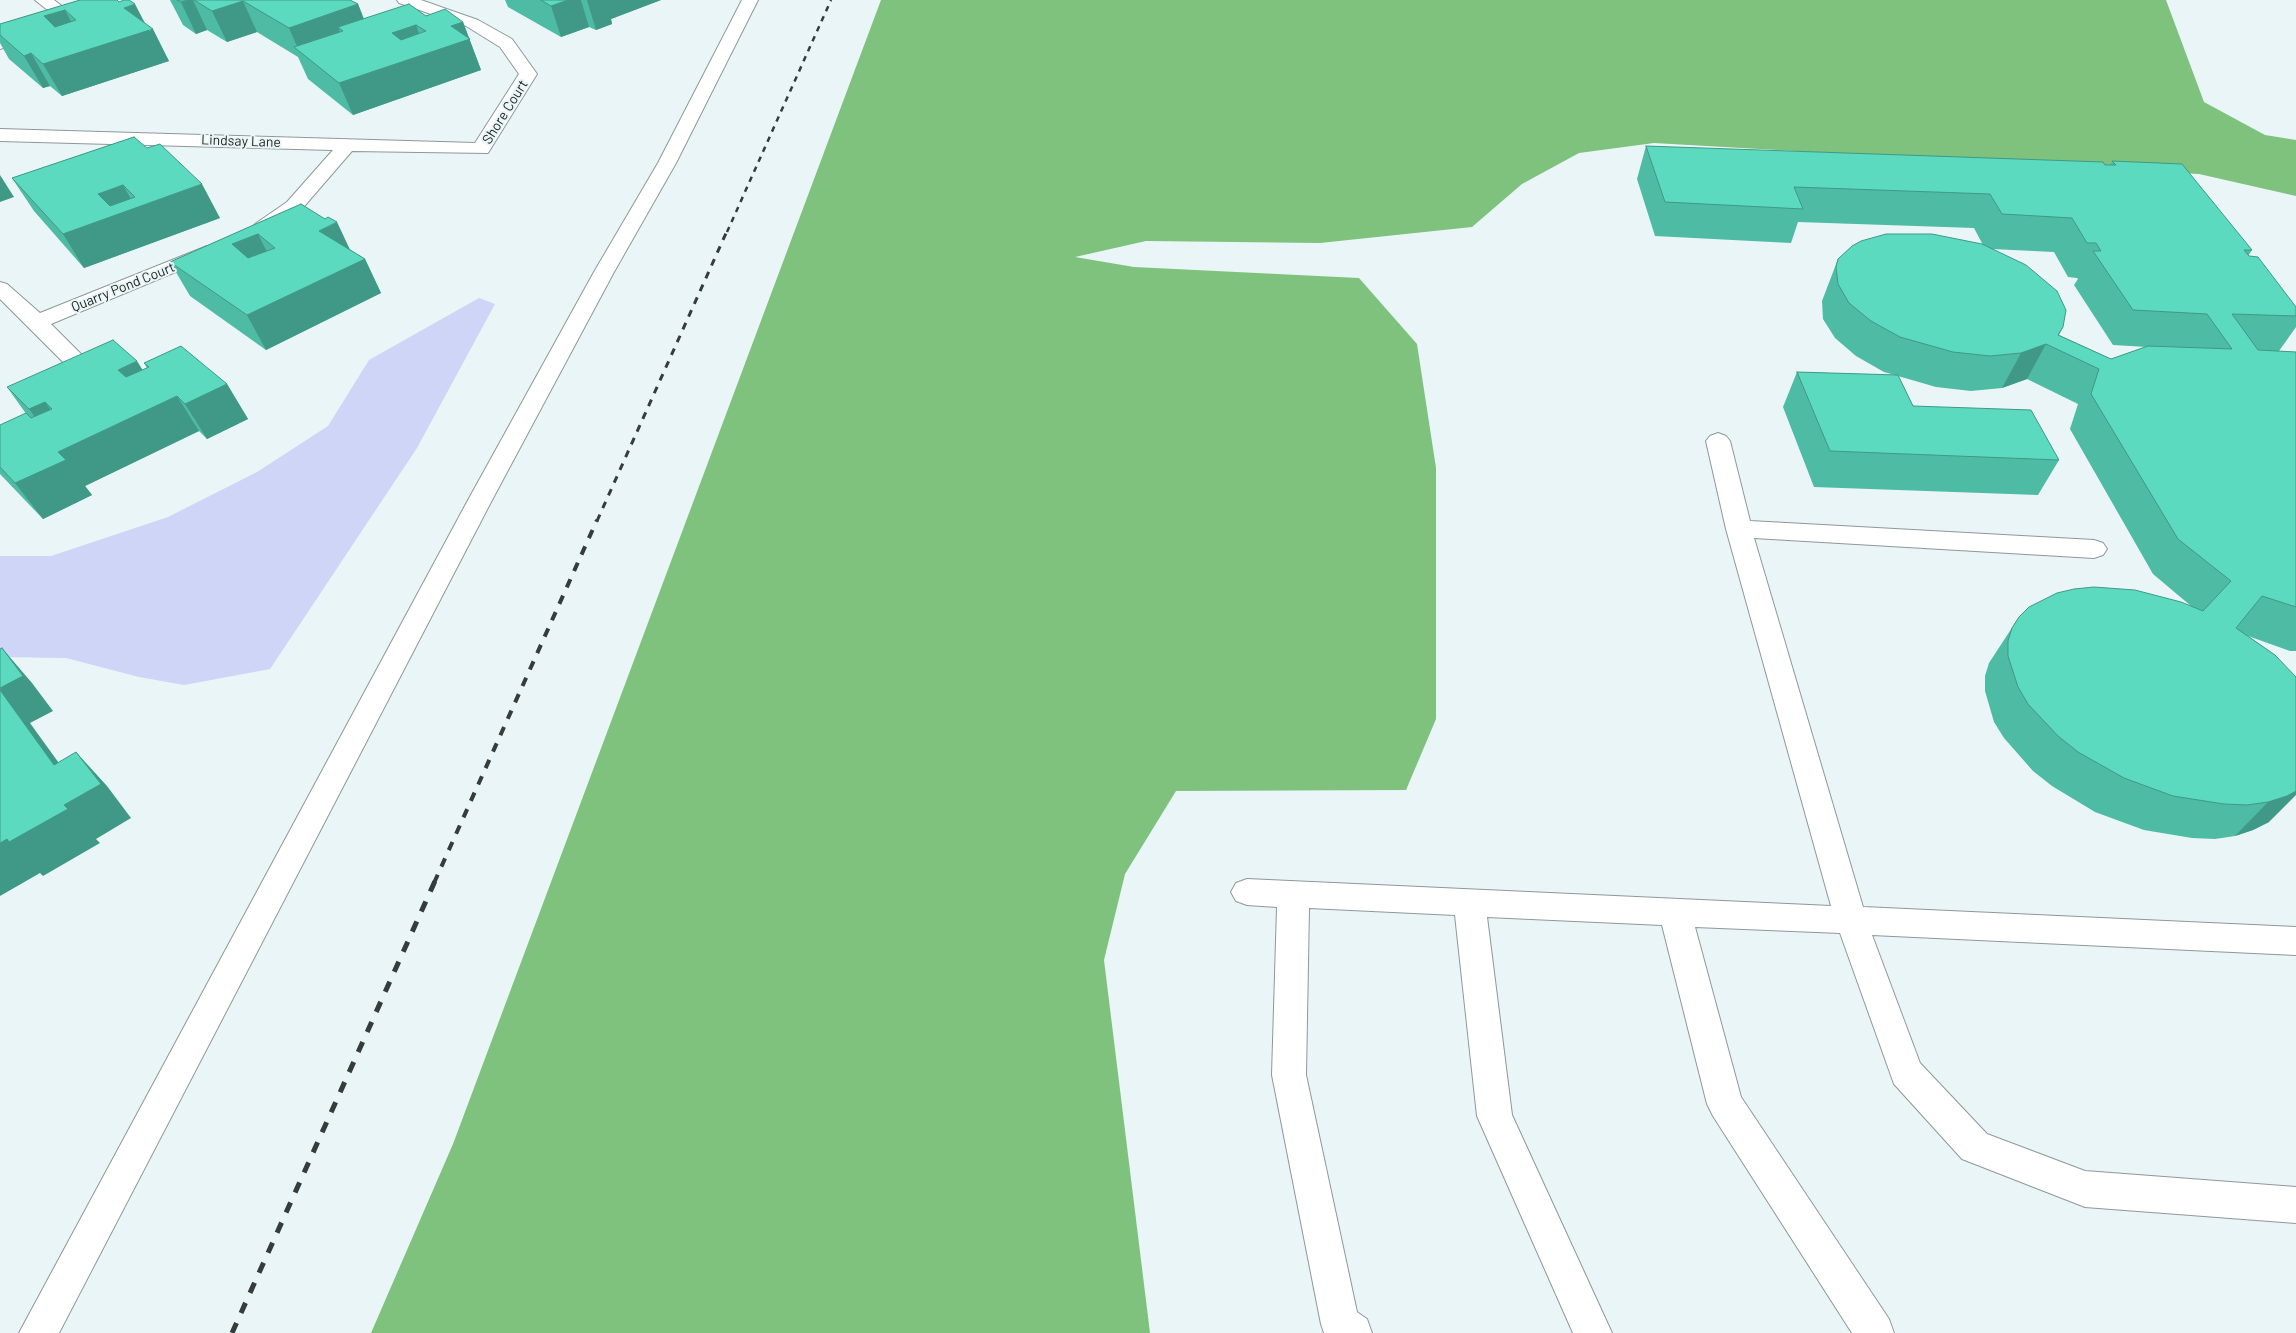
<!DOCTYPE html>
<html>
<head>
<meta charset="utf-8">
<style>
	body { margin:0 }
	canvas { display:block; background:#e9f5f7 }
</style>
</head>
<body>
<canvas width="2296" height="1333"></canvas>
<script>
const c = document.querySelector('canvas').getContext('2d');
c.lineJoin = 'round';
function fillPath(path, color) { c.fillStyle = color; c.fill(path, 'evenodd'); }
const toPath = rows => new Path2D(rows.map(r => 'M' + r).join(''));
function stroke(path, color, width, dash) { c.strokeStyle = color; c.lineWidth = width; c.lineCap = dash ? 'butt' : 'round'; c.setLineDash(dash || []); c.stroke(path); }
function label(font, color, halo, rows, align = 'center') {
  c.font = font + ' Barlow,sans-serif'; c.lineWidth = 4; c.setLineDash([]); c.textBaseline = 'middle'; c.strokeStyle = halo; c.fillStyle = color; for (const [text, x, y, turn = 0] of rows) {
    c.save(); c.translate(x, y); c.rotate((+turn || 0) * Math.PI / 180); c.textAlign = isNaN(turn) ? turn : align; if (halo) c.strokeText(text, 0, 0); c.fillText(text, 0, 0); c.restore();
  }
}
const forest = toPath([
	[881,0,2166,0,2204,102,2265,135,2296,140,2296,196,2199,174,1654,143,1579,153,1522,184,1472,227,1320,243,1146,241,1075,257,1134,267,1359,278,1417,344,1436,468,1436,719,1406,790,1176,791,1125,874,1104,960,1150,1333,371,1333,453,1144]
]);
const water = toPath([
	[479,298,495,304,417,448,270,669,184,685,139,677,66,658,0,657,0,556,51,556,168,517,257,472,328,426,369,360]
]);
const minor = toPath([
	[35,0,54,0,81,21,79,24,0,49,0,39,60,20,35,0],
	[397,0,421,0,478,20,512,39,537,74,488,153,352,151,301,210,269,232,262,234,255,232,252,228,255,224,287,202,333,150,0,141,0,129,475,143,519,74,500,47,466,26,399,3,397,0],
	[742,0,758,0,676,163,614,272,491,502,59,1333,19,1333,467,502,594,272,658,163,742,0],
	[207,246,214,248,217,252,214,256,51,324,99,372,102,377,99,382,91,384,83,382,0,299,0,282,7,284,40,313,207,246],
	[1718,433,1726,436,1730,441,1750,521,2094,540,2103,543,2107,549,2103,555,2094,558,1754,538,1863,907,2296,927,2296,955,1872,935,1920,1063,1987,1134,2085,1171,2296,1187,2296,1223,2085,1207,1962,1159,1894,1084,1840,933,1695,927,1741,1097,1889,1319,1894,1333,1852,1333,1713,1116,1707,1104,1662,925,1487,917,1512,1115,1612,1333,1573,1333,1477,1116,1455,915,1309,908,1306,1075,1357,1312,1367,1319,1372,1333,1324,1333,1321,1324,1272,1075,1277,907,1247,905,1236,901,1231,892,1236,883,1247,879,1831,906,1726,529,1706,441,1710,436,1718,433]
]);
const railFar3 = toPath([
	[727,232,831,0]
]);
const railFar2 = toPath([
	[597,521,727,231]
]);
const railFar1 = toPath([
	[434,883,597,520]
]);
const rail = toPath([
	[232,1333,435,881]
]);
const wall = toPath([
	[80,0,119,2,145,24,169,61,62,96,50,86,43,88,9,59,0,43,0,24],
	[170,0,350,0,358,4,364,19,426,16,463,22,481,70,353,115,308,79,298,57,257,32,227,42,207,30,196,34,183,25],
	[505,0,661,0,611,19,612,24,596,30,589,27,561,37,508,7],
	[134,137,220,218,84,268,34,211,12,178],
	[1646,146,2110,165,2112,161,2252,250,2248,256,2296,307,2296,327,2279,351,2296,352,2296,651,2290,651,2248,636,2275,655,2269,822,2253,830,2235,836,2215,839,2192,838,2144,830,2095,812,2052,786,2033,771,2004,738,1994,722,1985,691,1985,676,1989,663,2019,617,2191,606,2153,574,2070,429,2078,404,2027,379,2002,388,1971,391,1936,387,1898,376,1913,406,2059,460,2038,495,1814,487,1783,407,1797,372,1895,375,1884,372,1856,356,1835,338,1823,319,1822,301,1838,259,1983,245,1974,228,1798,222,1791,243,1655,236,1637,179],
	[1992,249,2054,252,2068,277,2077,278,2078,279,2074,285,2113,345,2147,347,2111,359,2059,335,2063,327],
	[301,204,349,249,365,259,381,293,266,350,190,296,170,262],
	[144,363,227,384,248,419,207,439,199,431,85,486,92,495,43,519,0,474,0,425,27,415,7,387,143,370,147,368]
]);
const shadedWall = toPath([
	[188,0,193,0,207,30,196,34,181,2],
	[568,0,581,0,589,27,561,37,551,6],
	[587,0,661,0,611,19,612,24,596,30],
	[243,1,257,32,227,42,212,11],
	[135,4,149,31,153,29,169,61,62,96,43,64,124,8],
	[358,4,370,35,343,31,338,27,346,44,299,51,289,28],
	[65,10,82,42,62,48,44,16],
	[463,22,481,70,353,115,339,83,392,33,416,25,426,53,451,26],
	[31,53,50,86,43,88,24,56],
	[0,175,14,197,0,202],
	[202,184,220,218,84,268,63,234,98,194,123,185,136,208],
	[337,222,353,256,319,231],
	[258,234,275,268,250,278,232,244],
	[365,259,381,293,266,350,247,315],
	[2046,344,2027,379,2002,388,2021,353],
	[137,361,159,396,141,405,118,370],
	[227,384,248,419,207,439,185,404],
	[177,396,199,431,85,486,92,495,43,519,15,483,58,452],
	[45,402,70,437,55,444,29,409],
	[2,648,32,683,53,711,30,723,82,795,76,752,107,786,131,818,96,839,100,843,43,876,40,873,0,896,0,843,64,805,0,690],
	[2296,791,2296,795,2269,822,2253,830,2235,836,2268,802]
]);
const building = toPath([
	[80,0,117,0,119,2,124,0,129,0,135,4,124,8,153,29,43,64,31,53,24,56,0,35,0,24,80,0],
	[65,10,76,20,55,27,44,16,65,10],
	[177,0,188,0,181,2,177,0],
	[194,0,350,0,358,4,289,28,243,1,212,11,194,0],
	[541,0,568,0,551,6,541,0],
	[409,4,426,16,445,9,463,22,451,26,470,39,339,83,294,47,343,31,338,27,409,4],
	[416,25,426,31,401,40,392,33,416,25],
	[134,137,147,148,160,144,202,184,63,234,12,178,134,137],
	[123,185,135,197,110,206,98,194,123,185],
	[1646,146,2103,162,2105,165,2116,165,2112,161,2182,164,2252,250,2244,250,2249,256,2258,257,2296,307,2296,316,2232,314,2258,350,2296,352,2296,607,2262,596,2236,628,2275,655,2296,677,2296,791,2287,796,2268,802,2247,805,2224,804,2173,796,2124,778,2078,752,2058,736,2028,704,2018,687,2008,656,2008,641,2012,628,2019,617,2029,607,2057,593,2074,589,2094,587,2135,590,2181,602,2203,611,2231,581,2178,539,2091,394,2099,369,2046,344,2021,353,1990,356,1953,352,1900,337,1871,321,1849,303,1838,284,1836,267,1838,259,1852,246,1861,241,1886,234,1932,234,1982,244,2026,265,2057,291,2066,310,2063,327,2058,335,2111,359,2148,346,2232,349,2207,314,2133,310,2093,251,2101,251,2096,243,2087,243,2072,218,2002,214,1990,194,1794,187,1803,209,1665,202,1646,146],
	[301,204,325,219,328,217,337,222,319,231,365,259,247,315,170,262,301,204],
	[258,234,275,248,248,258,232,244,258,234],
	[113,340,137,361,118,370,126,377,149,367,144,363,181,346,227,384,185,404,177,396,58,452,66,460,15,483,0,467,0,425,26,413,31,418,52,409,45,402,29,409,7,387,113,340],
	[1797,372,1898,375,1913,406,2031,410,2059,460,1830,451,1797,372],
	[2,648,23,676,0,688,0,649,2,648],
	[0,690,54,765,76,752,101,784,64,805,68,809,9,842,7,839,0,843,0,690]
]);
const farStreetnames = [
	["Shore Court",505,112,-58],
	["Lindsay Lane",241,141,2],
	["Quarry Pond Court",123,287,-22]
];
fillPath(forest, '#7fc27d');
fillPath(water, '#cfd5f7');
stroke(minor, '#8e989a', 2);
fillPath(minor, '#fff');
stroke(railFar3, '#363b3c', 2.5, [5.5, 5.5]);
stroke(railFar2, '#363b3c', 3, [7, 7]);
stroke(railFar1, '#363b3c', 4, [9, 9]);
stroke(rail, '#363b3c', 5, [11, 11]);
fillPath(wall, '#4ebba4');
fillPath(shadedWall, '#409986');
fillPath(building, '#5bdabf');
stroke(building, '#409986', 1);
label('14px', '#222627', '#e9f5f7', farStreetnames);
</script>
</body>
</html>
